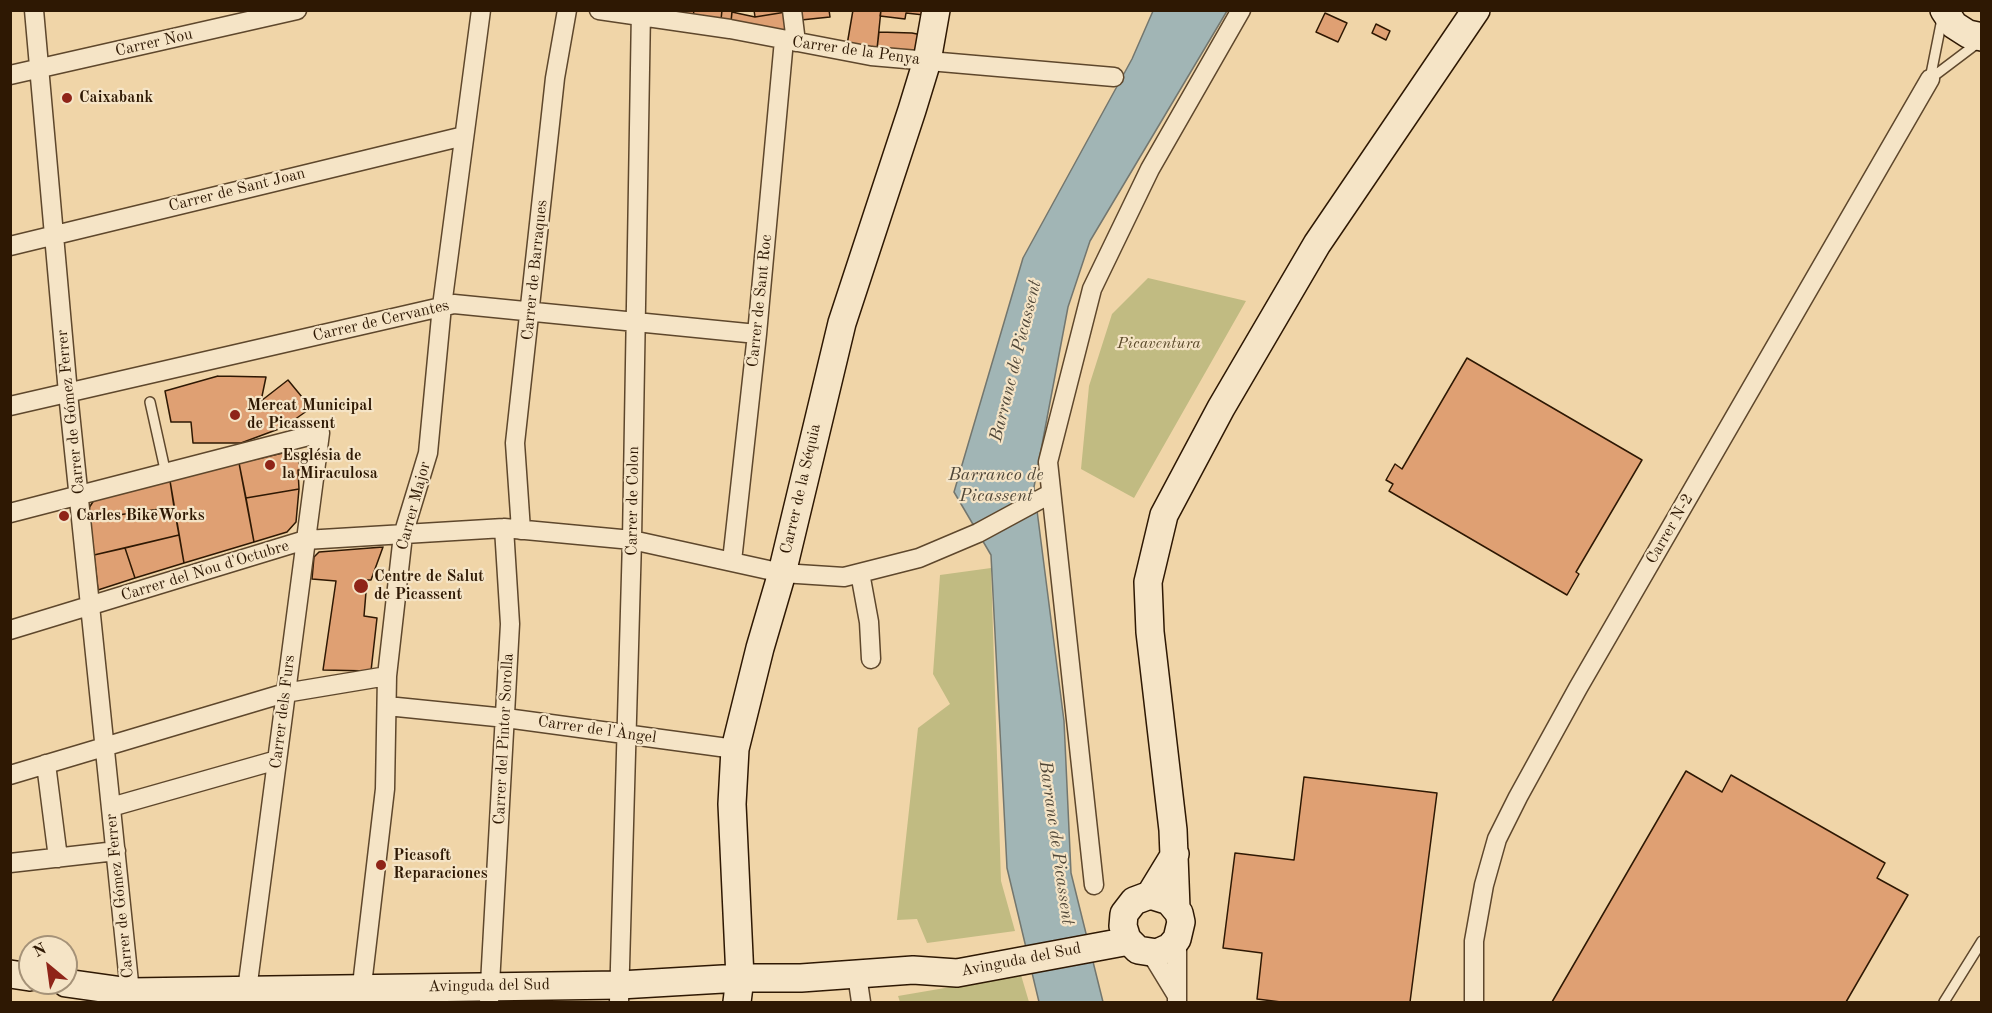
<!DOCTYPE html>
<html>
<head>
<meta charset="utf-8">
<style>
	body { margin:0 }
	#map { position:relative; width:1992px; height:1013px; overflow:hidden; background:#f0d5a8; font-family:"Old Standard TT",serif }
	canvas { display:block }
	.frame { position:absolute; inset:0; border:12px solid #2e1803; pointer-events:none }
	.north { position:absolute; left:18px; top:935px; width:60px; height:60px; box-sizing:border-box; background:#f5e4c6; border:2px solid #a59278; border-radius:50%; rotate:331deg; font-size:16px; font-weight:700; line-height:24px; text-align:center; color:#2e1803 }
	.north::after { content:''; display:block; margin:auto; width:21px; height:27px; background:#8f2418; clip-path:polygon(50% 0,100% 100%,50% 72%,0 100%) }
</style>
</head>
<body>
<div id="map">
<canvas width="1992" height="1013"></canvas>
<div class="frame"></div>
<div class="north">N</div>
</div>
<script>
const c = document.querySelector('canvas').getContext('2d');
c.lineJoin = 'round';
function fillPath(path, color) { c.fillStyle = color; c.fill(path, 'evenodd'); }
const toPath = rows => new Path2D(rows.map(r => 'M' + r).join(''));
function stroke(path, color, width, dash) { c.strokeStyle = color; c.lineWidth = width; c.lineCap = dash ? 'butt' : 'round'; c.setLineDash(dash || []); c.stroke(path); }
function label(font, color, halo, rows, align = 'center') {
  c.font = font + ' "Old Standard TT",serif'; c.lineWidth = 4.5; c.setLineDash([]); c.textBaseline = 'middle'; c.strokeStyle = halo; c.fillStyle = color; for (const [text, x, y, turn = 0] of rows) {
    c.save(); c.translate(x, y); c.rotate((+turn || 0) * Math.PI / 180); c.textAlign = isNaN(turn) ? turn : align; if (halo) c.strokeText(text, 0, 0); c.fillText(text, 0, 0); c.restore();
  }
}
const green = toPath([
	[1148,278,1246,301,1134,498,1081,469,1089,386,1112,314],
	[991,568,1001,881,1015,931,927,943,917,919,897,920,918,728,950,704,933,674,940,575],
	[1021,975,1029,1002,900,1002,898,996]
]);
const water = toPath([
	[1153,11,1227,11,1090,241,1068,307,1034,487,1064,721,1071,873,1103,1002,1039,1002,1007,868,991,555,954,492,1023,258,1132,59,1153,11]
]);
const building = toPath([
	[677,10,694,10,693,17,677,15,677,10],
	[694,10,722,10,721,20,693,17,694,10],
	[722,10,732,11,731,22,721,20,722,10],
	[754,10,786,10,786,12,755,17,754,10],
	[799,10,829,10,830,17,801,20,799,10],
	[853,10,881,10,877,49,847,45,853,10],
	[881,10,924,10,924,15,906,13,905,19,880,16,881,10],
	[732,12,755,17,786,12,788,29,781,35,731,22,732,12],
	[1325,13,1347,23,1338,42,1316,32,1325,13],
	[1376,24,1390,31,1386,40,1372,33,1376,24],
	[879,32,912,33,922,35,914,55,877,49,879,32],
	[1467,358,1642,460,1576,572,1579,574,1567,595,1389,491,1393,484,1386,480,1395,464,1402,469,1467,358],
	[218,376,266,377,261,401,288,380,311,408,284,427,241,443,193,443,191,422,171,422,165,391,218,376],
	[296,450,301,470,298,470,299,489,246,498,239,463,296,450],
	[239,463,254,542,184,563,170,481,239,463],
	[170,481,174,507,90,519,89,508,94,500,170,481],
	[299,489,296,522,287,532,254,542,246,498,299,489],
	[174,507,179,535,94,555,90,519,174,507],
	[179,535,184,563,135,578,125,548,179,535],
	[383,547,371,580,367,580,364,616,377,618,371,671,323,670,336,581,312,579,314,557,319,552,383,547],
	[125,548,135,578,98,590,94,555,125,548],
	[1686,771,1722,792,1731,775,1885,863,1877,878,1908,895,1846,1002,1552,1002,1686,771],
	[1304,777,1437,793,1410,1002,1281,1002,1257,999,1262,953,1223,948,1235,853,1294,860,1304,777]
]);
const lane = toPath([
	[1930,79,1942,19],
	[1930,79,1979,42],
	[150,402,166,474],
	[1944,1002,1982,941]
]);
const street = toPath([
	[34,10,68,393,130,992,126,1001],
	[599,10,730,29,871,56,1114,77],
	[792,10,796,42],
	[10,75,297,10],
	[10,246,464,136],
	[10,406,454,304,757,334],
	[10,513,320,433,247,990],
	[521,530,515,443,555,78,567,10],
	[732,561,757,334,784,40],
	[860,573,869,622,871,659],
	[10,630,305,540,504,528,632,540,782,573,844,577,919,558,978,533,1050,494],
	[387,706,506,718,735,749],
	[46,764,58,858],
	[10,775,285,693,387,676],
	[111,807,277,760],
	[10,863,116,851],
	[1094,885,1048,462,1092,289,1150,169,1241,10],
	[1177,939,1177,1002],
	[1151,953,1176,994],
	[857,975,861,1002],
	[360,1002,385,789,387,676,403,535,428,453,442,306,481,10],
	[489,1002,510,624,504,528],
	[619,1002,632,540,641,10],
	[1474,1002,1474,941,1484,885,1497,839,1518,797,1578,688,1930,79]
]);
const secondary = toPath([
	[1944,10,1954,25,1968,34,1982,37],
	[1150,895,1169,901,1179,913,1181,922,1177,939,1170,947,1157,953,1138,950,1127,939,1123,926,1124,914,1134,901,1150,895,1175,854],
	[1176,908,1173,830,1150,632,1148,582,1164,515,1221,408,1317,244,1476,10],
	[10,974,30,977],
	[66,983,130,992,620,985,740,978,801,978,913,970,957,973,1129,941],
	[737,1002,740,978,732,804,735,749,760,648,782,573,842,323,912,110,927,61,936,10]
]);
const markers = [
	[67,98,6,"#8f2418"],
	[235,415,6,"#8f2418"],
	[270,465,6,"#8f2418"],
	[64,516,6,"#8f2418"],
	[361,586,8,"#8f2418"],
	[381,865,6,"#8f2418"]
];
const streetNames = [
	["Carrer Nou",154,43,-13],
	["Carrer de la Penya",856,51,8],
	["Carrer de Sant Joan",237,190,-14],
	["Carrer de Barraques",535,270,-84],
	["Carrer de Sant Roc",760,301,-84],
	["Carrer de Cervantes",381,321,-13],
	["Carrer de Gómez Ferrer",71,412,-96],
	["Carrer de la Séquia",801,489,-77],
	["Carrer de Colon",633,501,-89],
	["Carrer Major",414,506,-75],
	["Carrer N-2",1670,529,-60],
	["Carrer del Nou d'Octubre",205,571,-17],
	["Carrer dels Furs",283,712,-83],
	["Carrer de l'Àngel",597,730,8],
	["Carrer del Pintor Sorolla",504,739,-87],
	["Carrer de Gómez Ferrer",120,896,-96],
	["Avinguda del Sud",1021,960,-11],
	["Avinguda del Sud",489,986,-1]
];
const poiNames = [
	["Caixabank",79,98],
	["Mercat Municipal",247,406],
	["de Picassent",247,424],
	["Església de",282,456],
	["la Miraculosa",282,474],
	["Carles BikeWorks",76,516],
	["Centre de Salut",374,577],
	["de Picassent",374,595],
	["Picasoft",393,856],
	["Reparaciones",393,874]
];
const parkNames = [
	["Picaventura",1159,344]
];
const waterNames = [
	["Barranc de Picassent",1016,361,-76],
	["Barranco de",996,475],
	["Picassent",996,496],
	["Barranc de Picassent",1056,843,82]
];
fillPath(green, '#c1bb82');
fillPath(water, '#a1b5b5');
stroke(water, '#73766e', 1.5);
fillPath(building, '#dfa073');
stroke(building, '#2e1803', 1.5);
stroke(lane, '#5e472c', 12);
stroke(street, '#5e472c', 21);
stroke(secondary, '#2e1803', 30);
stroke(lane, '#f5e4c6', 9);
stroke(street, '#f5e4c6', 18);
stroke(secondary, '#f5e4c6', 27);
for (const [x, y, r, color] of markers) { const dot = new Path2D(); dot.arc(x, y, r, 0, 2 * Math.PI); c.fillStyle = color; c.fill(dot); stroke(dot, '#f5e4c6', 2); }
label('16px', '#2e1803', '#f5e4c6', streetNames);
label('bold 16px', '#2e1803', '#f5e4c6', poiNames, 'left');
label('italic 16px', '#5a4929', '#f5e4c6', parkNames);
label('italic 18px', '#504738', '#f5e4c6', waterNames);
</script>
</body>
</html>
